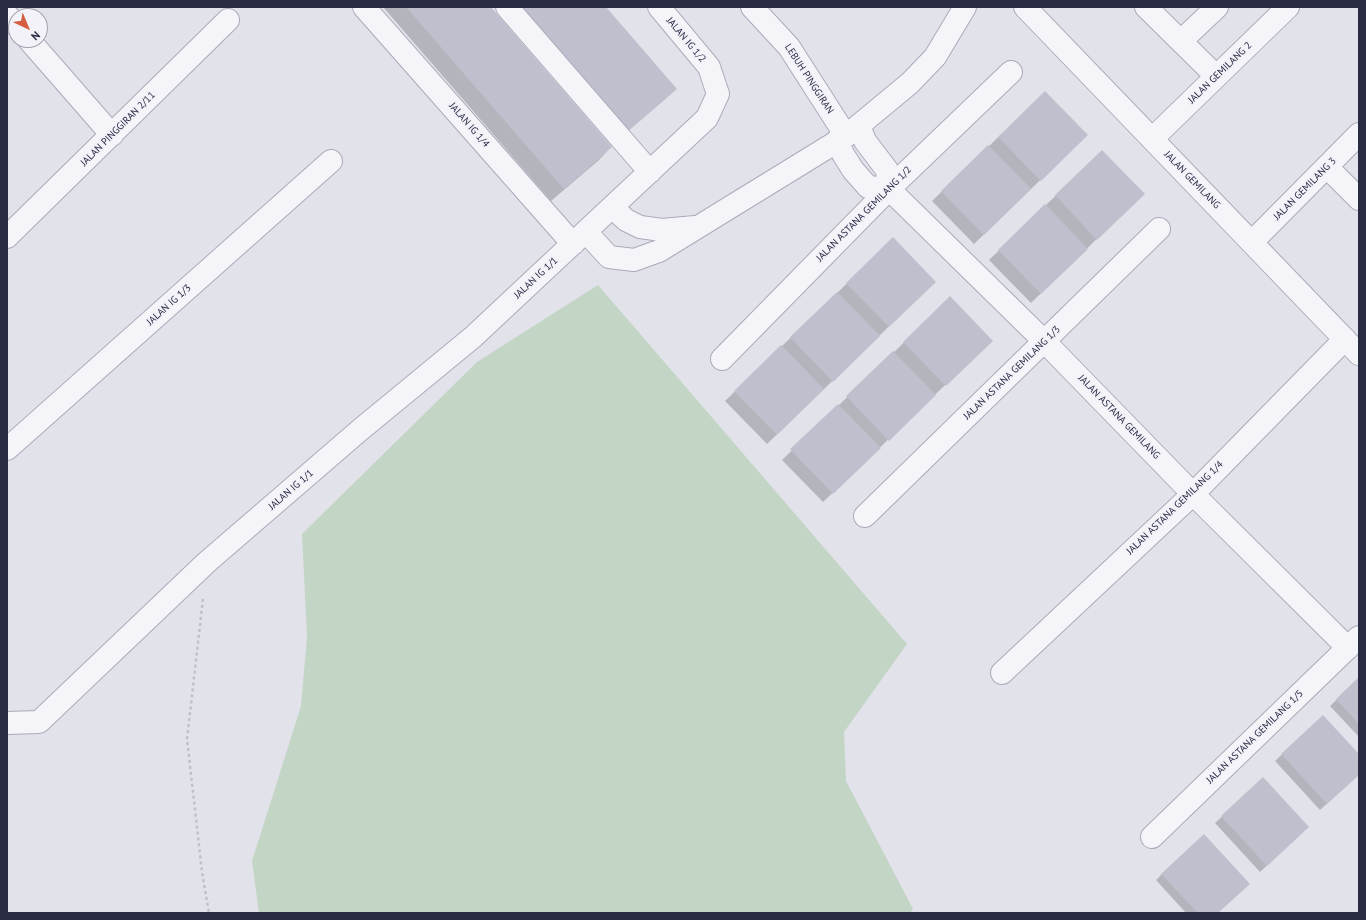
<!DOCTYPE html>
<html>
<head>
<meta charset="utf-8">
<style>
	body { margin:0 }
	#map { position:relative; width:1366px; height:920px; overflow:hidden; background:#e2e2eb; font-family:"PT Sans",sans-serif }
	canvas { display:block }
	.frame { position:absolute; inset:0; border:8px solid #292a44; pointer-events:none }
	.north { position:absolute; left:8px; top:8px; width:40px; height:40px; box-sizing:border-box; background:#f2f2f8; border:1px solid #a2a2b0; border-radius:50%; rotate:136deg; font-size:11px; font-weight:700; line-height:16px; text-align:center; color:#292a44 }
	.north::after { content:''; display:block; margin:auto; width:14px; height:18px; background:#d55e42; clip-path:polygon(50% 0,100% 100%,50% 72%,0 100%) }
</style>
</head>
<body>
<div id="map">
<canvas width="1366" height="920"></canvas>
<div class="frame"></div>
<div class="north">N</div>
</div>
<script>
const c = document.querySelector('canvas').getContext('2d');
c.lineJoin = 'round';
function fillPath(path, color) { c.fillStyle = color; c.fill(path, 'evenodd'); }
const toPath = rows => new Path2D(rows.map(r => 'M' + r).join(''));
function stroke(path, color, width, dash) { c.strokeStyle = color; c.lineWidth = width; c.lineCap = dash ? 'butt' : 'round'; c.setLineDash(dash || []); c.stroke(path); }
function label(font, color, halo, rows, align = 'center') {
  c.font = font + ' "PT Sans",sans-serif'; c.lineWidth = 4; c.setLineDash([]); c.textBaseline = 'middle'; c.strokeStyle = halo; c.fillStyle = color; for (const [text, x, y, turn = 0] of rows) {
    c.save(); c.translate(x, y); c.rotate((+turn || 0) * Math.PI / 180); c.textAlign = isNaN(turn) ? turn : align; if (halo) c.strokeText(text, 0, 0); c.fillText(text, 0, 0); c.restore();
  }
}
const green = toPath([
	[598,285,907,644,844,732,846,781,913,909,910,913,259,913,252,861,301,706,307,637,302,534,477,362]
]);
const shadow = toPath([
	[383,7,490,7,611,147,599,160,551,201],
	[605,7,676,89,663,101,615,142],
	[1045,92,1087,135,974,244,932,201],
	[1102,151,1143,194,1031,303,989,260],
	[893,239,935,282,767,444,725,401],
	[950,298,991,341,823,502,782,460],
	[1359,679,1359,737,1330,706],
	[1323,717,1359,755,1359,774,1320,810,1275,761],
	[1263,779,1302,833,1260,872,1215,823],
	[1162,874,1218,913,1186,913,1156,880]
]);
const building = toPath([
	[406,7,491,7,612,147,564,189],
	[521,7,606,7,677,89,628,131],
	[1045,91,1088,135,1041,181,998,137],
	[988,145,1031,189,984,235,941,191],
	[1102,150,1145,194,1097,240,1055,195],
	[1045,204,1088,249,1041,294,998,250],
	[893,237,936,282,889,327,846,283],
	[837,292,880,336,833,382,790,337],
	[950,296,993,341,946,386,903,342],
	[781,345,824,389,777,435,734,391],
	[893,351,936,395,889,441,846,396],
	[838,404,881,448,833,494,790,449],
	[1359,677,1359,724,1336,699],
	[1323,715,1359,754,1359,775,1327,804,1281,754],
	[1263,777,1309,827,1267,866,1221,816],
	[1204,834,1250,884,1218,913,1198,913,1161,874]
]);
const path = toPath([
	[203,599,187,739,202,872,209,913]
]);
const minor = toPath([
	[364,7,573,244],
	[507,7,650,172],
	[752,7,789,47,846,136],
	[1025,7,1359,354],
	[1146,7,1216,76],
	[7,15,16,25],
	[29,40,112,135],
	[1181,41,1217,7],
	[859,125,865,141,887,170,889,189],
	[1152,139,1288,7],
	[837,141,843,154,853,170,868,187,889,189,1044,341,1193,494,1348,648],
	[1327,167,1359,199],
	[612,207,626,220,640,227,662,230,695,227],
	[586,232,609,257,634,260,659,251,846,136,910,83,935,57,965,7],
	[7,237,228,20],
	[1252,242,1359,134],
	[722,359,889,189,1011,72],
	[7,449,331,161],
	[865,516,1159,229],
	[1002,673,1193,494,1345,339],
	[7,723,39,722,207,562,360,430,473,337,707,118,718,94,709,67,659,7],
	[1152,837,1359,637]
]);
const streetNames = [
	["JALAN IG 1/2",686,40,50],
	["JALAN GEMILANG 2",1220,73,-44],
	["LEBUH PINGGIRAN",809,79,57],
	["JALAN IG 1/4",469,125,49],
	["JALAN PINGGIRAN 2/11",118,129,-45],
	["JALAN GEMILANG",1192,180,46],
	["JALAN GEMILANG 3",1305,189,-45],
	["JALAN ASTANA GEMILANG 1/2",864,214,-45],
	["JALAN IG 1/1",536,278,-43],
	["JALAN IG 1/3",169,305,-42],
	["JALAN ASTANA GEMILANG 1/3",1012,373,-44],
	["JALAN ASTANA GEMILANG",1119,417,46],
	["JALAN IG 1/1",291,490,-41],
	["JALAN ASTANA GEMILANG 1/4",1175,508,-44],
	["JALAN ASTANA GEMILANG 1/5",1255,737,-44]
];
fillPath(green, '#c3d5c4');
fillPath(shadow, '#0003');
fillPath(building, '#bfbfce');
stroke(minor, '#aaabb9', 24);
stroke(path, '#c0c0ca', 2.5, [3, 3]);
stroke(minor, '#f5f5f9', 22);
label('10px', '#292a44', '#f2f2f8', streetNames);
</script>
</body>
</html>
